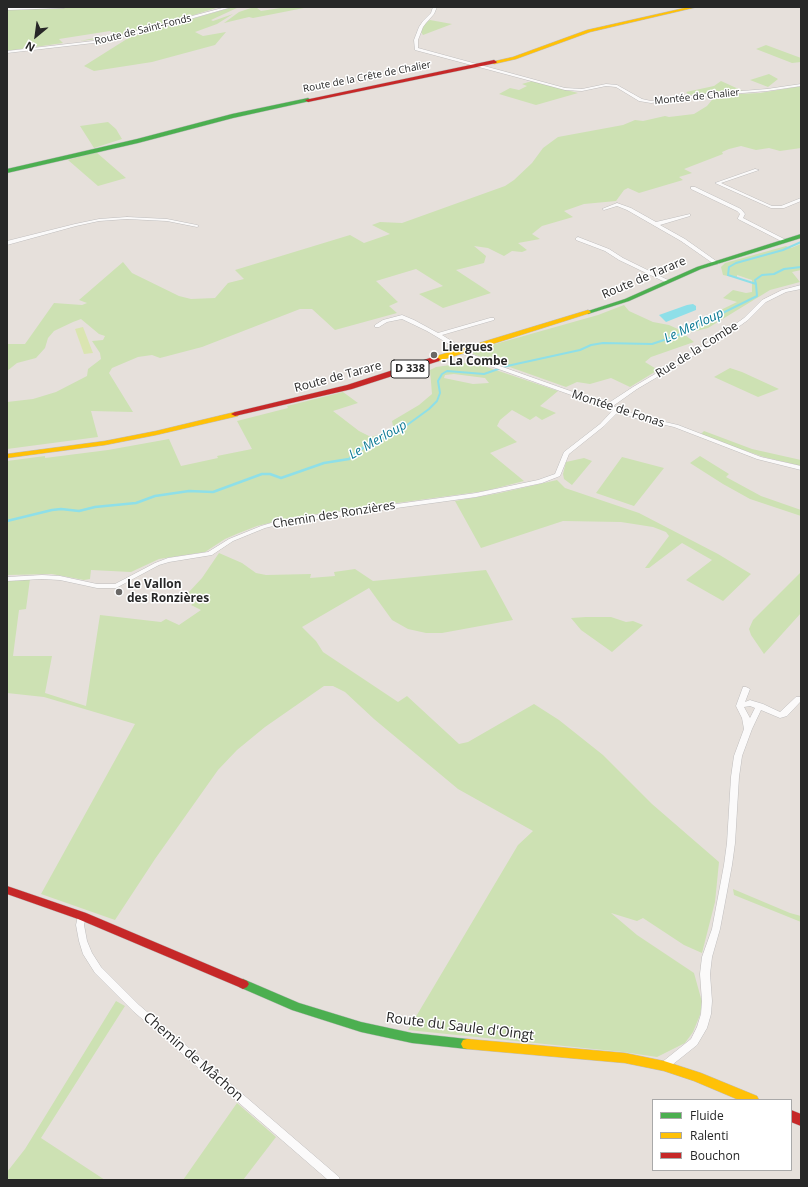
<!DOCTYPE html>
<html>
<head>
<meta charset="utf-8">
<style>
	body { margin:0 }
	#map { position:relative; width:808px; height:1187px; overflow:hidden; background:#e6e0db; font-family:"Open Sans",sans-serif }
	canvas { display:block }
	.frame { position:absolute; inset:0; border:8px solid #272727; pointer-events:none }
	.legend { position:absolute; left:652px; top:1099px; width:140px; height:72px; box-sizing:border-box; background:#fff; border:1px solid #a9a9a9; margin:0; padding:5px 7px; list-style:none; font-size:12px; color:#272727 }
	.legend li { display:flex; align-items:center; gap:8px; height:20px }
	.legend b { width:20px; border:1px solid #a9a9a9 }
	.north { position:absolute; left:16px; top:16px; width:40px; height:40px; -webkit-text-stroke:3px #fff; paint-order:stroke; rotate:209deg; font-size:11px; font-weight:700; line-height:16px; text-align:center; color:#272727 }
	.north::after { content:''; display:block; margin:auto; width:14px; height:18px; background:#272727; clip-path:polygon(50% 0,100% 100%,50% 72%,0 100%) }
</style>
</head>
<body>
<div id="map">
<canvas width="808" height="1187"></canvas>
<div class="frame"></div>
<ul class="legend">
<li><b style="height:5px;background:#4caf50"></b>Fluide</li>
<li><b style="height:5px;background:#ffc107"></b>Ralenti</li>
<li><b style="height:5px;background:#c62828"></b>Bouchon</li>
</ul>
<div class="north">N</div>
</div>
<script>
const c = document.querySelector('canvas').getContext('2d');
c.lineJoin = 'round';
function fillPath(path, color) { c.fillStyle = color; c.fill(path, 'evenodd'); }
const toPath = rows => new Path2D(rows.map(r => 'M' + r).join(''));
function stroke(path, color, width, dash) { c.strokeStyle = color; c.lineWidth = width; c.lineCap = dash ? 'butt' : 'round'; c.setLineDash(dash || []); c.stroke(path); }
function label(font, color, halo, rows, align = 'center') {
  c.font = font + ' "Open Sans",sans-serif'; c.lineWidth = 3; c.setLineDash([]); c.textBaseline = 'middle'; c.strokeStyle = halo; c.fillStyle = color; for (const [text, x, y, turn = 0] of rows) {
    c.save(); c.translate(x, y); c.rotate((+turn || 0) * Math.PI / 180); c.textAlign = isNaN(turn) ? turn : align; if (halo) c.strokeText(text, 0, 0); c.fillText(text, 0, 0); c.restore();
  }
}
const green = toPath([
	[78,7,219,7,156,27,152,26,150,27,152,28,114,37,80,41,114,34,110,31,59,39,63,43,7,51,7,10],
	[233,7,239,7,211,20,213,21,233,14,217,24,195,32,203,36,226,32,215,45,152,62,94,71,84,66,130,37],
	[287,7,309,7,253,18,249,17,224,23,239,12,251,8,257,8,261,11],
	[430,20,452,24,423,35,421,32,425,23],
	[766,45,801,58,801,62,792,63,756,49],
	[769,74,778,79,768,87,750,80],
	[532,81,578,93,536,105,499,94,510,88,519,90,527,86,522,84],
	[721,81,743,91,689,95,686,92,714,86],
	[801,86,801,148,780,151,769,148,756,150,741,146,729,149,722,152,723,154,684,169,692,173,679,177,683,180,639,193,628,188,624,190,616,201,584,204,564,211,573,217,542,226,532,234,540,239,518,243,527,250,522,252,512,251,504,256,488,248,474,246,486,256,484,263,456,270,491,293,443,308,419,294,443,286,416,269,376,281,398,302,389,306,397,313,335,330,312,309,300,309,202,347,160,358,152,355,138,357,112,368,109,373,133,412,91,411,98,437,7,449,7,402,33,399,56,392,87,376,88,369,101,359,100,353,92,341,103,340,105,336,99,334,81,319,73,322,54,331,48,338,45,348,36,358,17,363,7,371,7,344,25,344,54,303,82,305,87,303,79,300,123,262,132,273,179,296,191,299,215,298,228,283,244,279,235,270,350,235,364,243,390,234,372,225,380,222,402,223,505,186,514,180,532,163,543,148,558,137,623,125,635,120,643,121,665,116,669,117,694,114,707,106,716,95,760,93],
	[108,122,116,129,122,139,94,148,80,126],
	[96,152,126,178,98,186,68,160],
	[801,244,801,270,792,272,800,282,770,290,708,328,684,334,694,342,651,357,645,362,658,370,630,387,611,378,590,384,577,382,566,387,473,354,474,350,598,315,624,305,629,311,653,322,669,325,680,330,737,302,723,298,733,290,746,293,752,292,752,280,737,275,737,278,723,275,721,267,725,263,786,246,791,248],
	[472,362,558,391,540,406,556,413,542,420,536,416,530,420,512,410,500,420,497,426,517,442,490,453,524,481,485,491,294,517,257,526,239,533,225,539,205,552,159,559,131,572,91,570,90,579,84,580,52,574,7,575,7,461,45,456,45,458,108,450,169,439,181,466,218,458,217,456,252,449,237,421,288,408,287,406,343,392,358,403,333,411,359,431,371,437,384,433,393,426,392,421,419,405,432,394,430,370,436,367],
	[454,374,485,378,489,383,473,384,444,378,445,375],
	[730,368,742,372,779,389,758,397,714,377],
	[704,431,752,449,801,460,801,466,764,457,737,448,701,434],
	[700,456,729,474,726,477,761,496,801,510,801,516,750,499,723,484,690,463],
	[622,457,664,468,634,506,596,493],
	[584,458,592,461,572,485,564,479,563,474,566,462],
	[557,480,565,488,639,513,718,554,751,574,723,601,686,580,712,560,682,543,649,568,645,568,669,536,666,532,653,527,621,522,563,521,481,548,455,501,500,493],
	[219,553,242,563,256,573,266,575,311,574,310,578,335,576,334,572,355,569,373,581,486,570,513,620,442,633,426,633,408,629,392,620,369,588,302,627,316,641,323,652,398,702,407,696,459,744,468,742,534,704,559,720,603,755,652,804,719,862,715,902,702,953,684,945,643,918,637,921,611,913,637,935,694,973,702,1002,700,1015,693,1032,685,1043,657,1057,623,1052,408,1030,518,845,533,831,458,789,374,719,345,692,333,686,324,686,265,727,237,750,218,770,155,859,115,920,41,894,135,724,44,697,7,693,7,581,30,579,26,609,19,610,13,656,52,656,45,693,86,706,100,615,161,622,166,619,179,625,201,610,191,605,198,599,188,593,202,578],
	[801,572,801,613,764,654,751,635,749,629,753,620],
	[586,617,611,617,626,622,633,621,643,625,612,652,581,630,571,618],
	[733,889,790,913,801,916,801,922,734,895],
	[116,1001,125,1006,41,1138,105,1180,7,1180,7,1172,25,1149],
	[237,1103,276,1137,243,1180,183,1180]
]);
const pitch = toPath([
	[83,327,93,353,84,354,75,329]
]);
const water = toPath([
	[693,304,696,306,696,310,666,322,659,315,687,305]
]);
const streamFar1 = toPath([
	[756,284,755,280,762,275,774,274,784,269,801,267],
	[367,445,374,440,392,436,429,409,437,401,440,393,438,381,442,374,447,371,484,374,507,366,580,350,591,345,603,343,652,344,676,336,757,296,756,284,728,275,729,267,736,263,783,250,801,242]
]);
const stream = toPath([
	[7,521,52,510,61,509,79,511,95,507,136,503,155,496,189,491,213,492,262,474,270,474,281,478,324,463,349,459,368,444]
]);
const street = toPath([
	[32,7,66,7,64,8,7,10,7,8,32,7],
	[226,7,232,7,155,29,102,42,7,53,7,51,102,40,226,7],
	[433,7,437,7,434,14,426,23,423,27,418,40,418,48,565,88,582,89,606,84,617,85,642,99,651,101,705,94,767,89,801,84,801,86,767,91,705,96,651,103,639,101,616,87,606,86,582,91,565,90,415,50,414,40,419,27,423,21,431,13,433,7],
	[755,169,759,170,721,183,772,206,781,206,801,198,801,201,784,208,771,208,715,183,755,169],
	[691,187,695,187,741,209,745,214,743,218,788,241,783,242,738,219,738,218,740,214,737,211,691,189,691,187],
	[617,203,631,208,656,222,690,214,690,216,660,225,685,239,719,263,718,264,714,264,681,241,627,210,617,206,604,210,602,209,617,203],
	[127,217,167,219,197,225,199,226,197,227,167,221,127,219,99,221,76,226,7,245,7,241,75,224,99,219,127,217],
	[578,237,609,249,623,258,670,281,669,282,665,282,619,260,605,251,576,240,576,238,578,237],
	[801,285,801,289,786,292,766,302,748,320,720,340,637,389,613,406,639,416,678,425,761,457,801,466,801,470,757,459,674,427,635,418,618,412,604,426,569,454,560,476,542,483,476,497,281,524,265,528,233,541,212,555,169,562,159,565,116,588,97,588,60,580,42,579,7,581,7,577,42,575,60,576,97,584,115,584,155,563,168,558,208,552,229,539,261,526,281,520,476,493,538,480,555,474,564,452,600,424,613,410,493,367,458,352,454,347,427,331,402,319,387,322,379,327,375,327,375,325,383,320,402,315,414,320,438,333,490,318,494,318,494,320,442,335,458,345,462,350,497,365,607,404,633,387,716,338,744,318,762,300,782,290,801,285],
	[743,687,746,687,750,689,745,702,750,700,753,701,763,704,780,712,796,697,801,697,801,701,787,716,780,718,761,710,752,729,742,756,739,777,735,843,732,865,720,929,712,957,710,974,712,1001,711,1014,707,1028,697,1045,667,1069,664,1070,661,1069,659,1066,661,1063,691,1039,697,1027,701,1014,702,1001,700,974,702,957,712,929,724,865,727,843,731,777,734,756,744,729,742,718,736,706,743,687],
	[750,706,755,708,750,718,744,707,750,706],
	[82,913,85,914,86,916,84,925,87,941,92,953,101,967,139,1005,339,1177,340,1180,328,1180,133,1011,95,973,83,954,79,941,76,925,78,916,79,914,82,913]
]);
const fast = toPath([
	[308,98,311,100,310,101,233,118,138,143,7,173,7,169,137,139,232,114,308,98],
	[801,234,801,238,701,269,629,301,588,314,585,312,625,299,697,267,801,234],
	[243,979,299,1003,361,1022,412,1033,467,1039,471,1040,473,1044,471,1048,467,1049,412,1043,361,1032,292,1010,239,987,237,984,239,981,243,979]
]);
const slow = toPath([
	[689,7,697,7,590,32,516,59,494,64,491,62,513,57,587,30,689,7],
	[588,310,591,312,590,313,439,361,436,361,432,359,433,357,588,310],
	[235,412,239,414,238,416,156,435,105,445,7,458,7,454,105,441,156,431,235,412],
	[467,1039,625,1053,664,1061,701,1073,757,1096,759,1100,739,1100,694,1081,664,1071,625,1063,467,1049,463,1048,461,1044,463,1040,467,1039]
]);
const jam = toPath([
	[494,60,497,62,496,63,308,102,305,100,494,60],
	[433,357,436,357,440,359,439,361,352,389,235,416,231,414,235,412,347,385,433,357],
	[7,886,86,913,247,981,249,984,247,987,243,989,239,987,78,919,7,894,7,886],
	[791,1110,801,1114,801,1126,791,1122,791,1110]
]);
const markers = [
	[434,355,4,"#6a6866"],
	[119,592,4,"#6a6866"]
];
const farStreetnames = [
	["Route de Saint-Fonds",143,30,-14],
	["Route de la Crête de Chalier",367,77,-11],
	["Montée de Chalier",697,97,-6]
];
const shields = [
	[410,369,38]
];
const shieldNames = [
	["D 338",410,369]
];
const streetNames = [
	["Route de Tarare",644,278,-23],
	["Rue de la Combe",697,350,-32],
	["Route de Tarare",338,377,-15],
	["Montée de Fonas",618,409,18],
	["Chemin des Ronzières",334,515,-9]
];
const poiNames = [
	["Liergues",442,348],
	["- La Combe",442,362],
	["Le Vallon",127,585],
	["des Ronzières",127,599]
];
const waterNames = [
	["Le Merloup",694,326,-25],
	["Le Merloup",378,440,-30]
];
const nearStreetnames = [
	["Route du Saule d'Oingt",460,1027,7],
	["Chemin de Mâchon",193,1057,41]
];
fillPath(green, '#cde1b3');
fillPath(pitch, '#dae5b1');
fillPath(water, '#8edfe8');
stroke(streamFar1, '#8edfe8', 2);
stroke(stream, '#8edfe8', 2.5);
stroke(street, '#bfbdbd', 1);
stroke(fast, '#bfbdbd', 1);
stroke(slow, '#bfbdbd', 1);
stroke(jam, '#bfbdbd', 1);
fillPath(street, '#fbfafa');
fillPath(fast, '#4caf50');
fillPath(slow, '#ffc107');
fillPath(jam, '#c62828');
for (const [x, y, r, color] of markers) { const dot = new Path2D(); dot.arc(x, y, r, 0, 2 * Math.PI); c.fillStyle = color; c.fill(dot); stroke(dot, '#fff', 1.5); }
label('10px', '#272727', '#fff', farStreetnames);
for (const [x, y, w] of shields) { const box = new Path2D(); box.roundRect(x - w / 2, y - 9, w, 18, 3); c.fillStyle = '#fff'; c.fill(box); stroke(box, '#272727', 1); }
label('bold 11px', '#272727', null, shieldNames);
label('12px', '#272727', '#fff', streetNames);
label('bold 12px', '#272727', '#fff', poiNames, 'left');
label('italic 13px', '#0c7a95', '#fff', waterNames);
label('14px', '#272727', '#fff', nearStreetnames);
</script>
</body>
</html>
